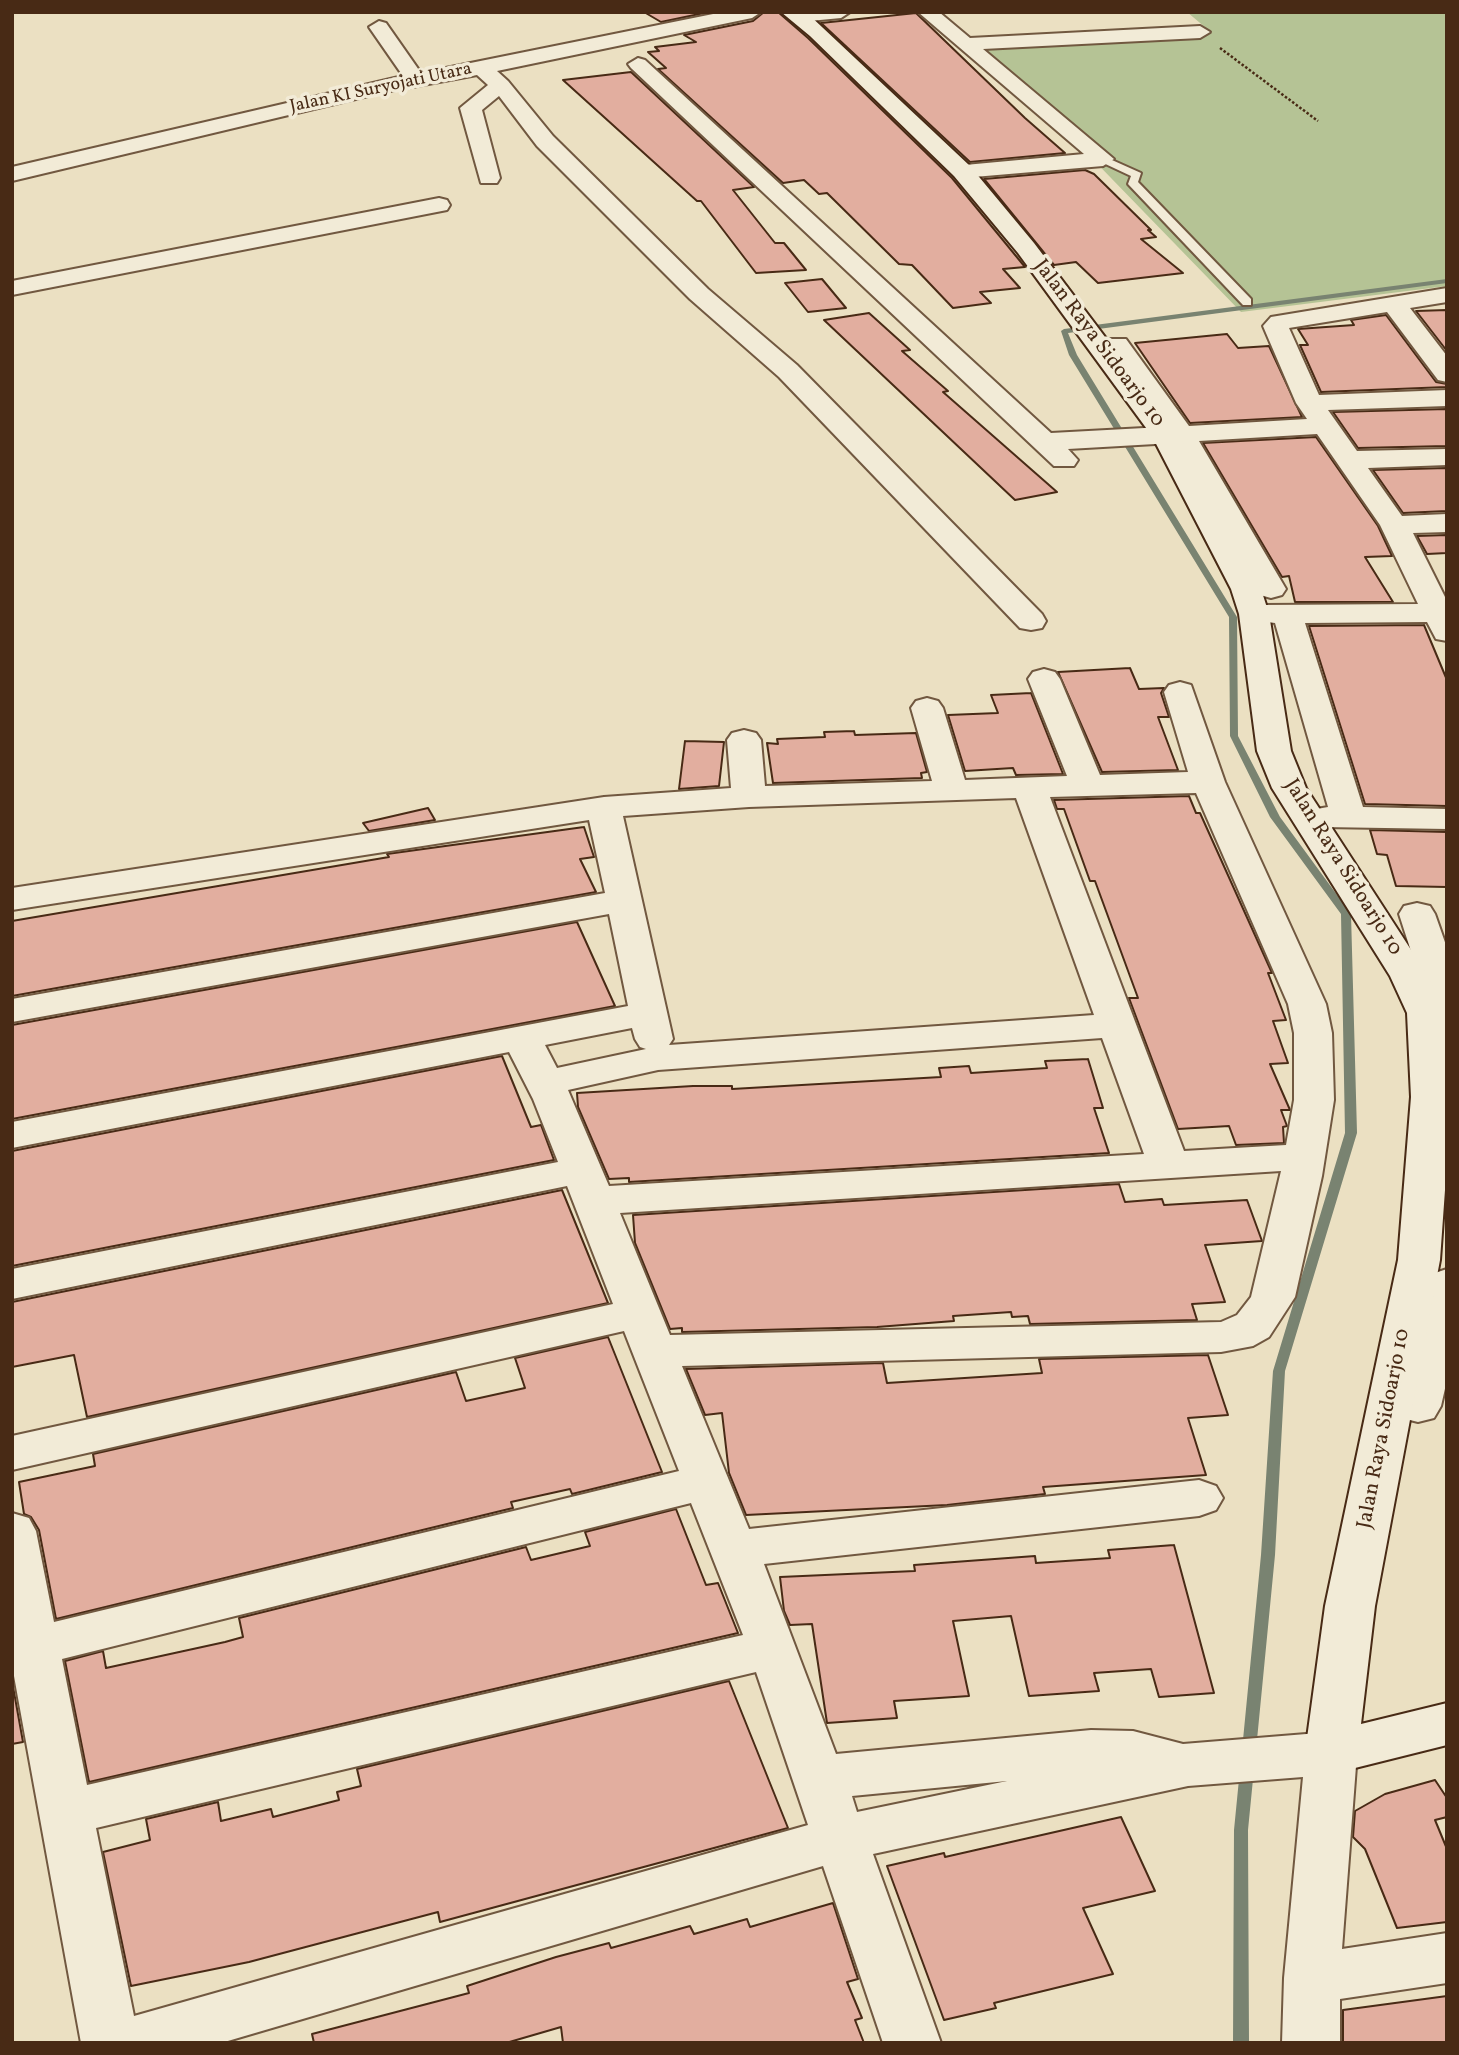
<!DOCTYPE html>
<html>
<head>
<meta charset="utf-8">
<style>
	body { margin:0 }
	#map { position:relative; width:1459px; height:2055px; overflow:hidden; background:#ebe0c2; font-family:Vollkorn,serif }
	canvas { display:block }
	.frame { position:absolute; inset:0; border:14px solid #482a15; pointer-events:none }
</style>
</head>
<body>
<div id="map">
<canvas width="1459" height="2055"></canvas>
<div class="frame"></div>
</div>
<script>
const c = document.querySelector('canvas').getContext('2d');
c.lineJoin = 'round';
function fillPath(path, color) { c.fillStyle = color; c.fill(path, 'evenodd'); }
const toPath = rows => new Path2D(rows.map(r => 'M' + r).join(''));
function stroke(path, color, width, dash) { c.strokeStyle = color; c.lineWidth = width; c.lineCap = dash ? 'butt' : 'round'; c.setLineDash(dash || []); c.stroke(path); }
function label(font, color, halo, rows, align = 'center') {
  c.font = font + ' Vollkorn,serif'; c.lineWidth = 7; c.setLineDash([]); c.textBaseline = 'middle'; c.strokeStyle = halo; c.fillStyle = color; for (const [text, x, y, turn = 0] of rows) {
    c.save(); c.translate(x, y); c.rotate((+turn || 0) * Math.PI / 180); c.textAlign = isNaN(turn) ? turn : align; if (halo) c.strokeText(text, 0, 0); c.fillText(text, 0, 0); c.restore();
  }
}
const green = toPath([
	[1187,12,1447,12,1447,286,1241,312,982,45,1212,33]
]);
const stream = toPath([
	[1447,279,1447,283,1068,333,1077,355,1237,617,1238,736,1280,817,1351,914,1357,1133,1285,1371,1275,1555,1256,1750,1254,1754,1249,1756,1244,1754,1242,1750,1261,1555,1273,1371,1345,1133,1341,914,1270,817,1230,736,1229,617,1069,355,1061,331,1064,329,1447,279],
	[1247,1763,1252,1765,1254,1769,1248,1830,1249,2043,1233,2043,1234,1830,1240,1769,1242,1765,1247,1763]
]);
const building = toPath([
	[644,12,709,12,661,22,644,12],
	[764,12,778,12,808,38,952,178,1025,267,1003,269,1020,288,980,292,991,303,953,308,912,265,899,264,827,193,819,194,804,180,783,183,658,69,666,68,648,52,659,51,655,47,696,42,684,35,753,21,764,12],
	[916,13,1025,118,1065,153,970,162,821,23,916,13],
	[631,72,754,187,733,190,775,243,784,243,806,270,756,273,701,201,697,201,563,80,631,72],
	[1085,170,1094,174,1151,230,1148,230,1156,237,1141,239,1183,273,1098,283,1076,262,1054,265,984,179,1085,170],
	[822,279,846,308,808,312,785,283,822,279],
	[1447,310,1447,351,1416,311,1447,310],
	[869,313,910,350,902,351,948,391,943,392,1057,492,1015,500,824,320,869,313],
	[1386,315,1436,382,1447,384,1447,387,1321,392,1300,345,1308,345,1298,329,1354,325,1351,320,1386,315],
	[1227,334,1238,348,1269,346,1302,417,1190,423,1135,343,1227,334],
	[1447,409,1447,446,1358,448,1333,412,1447,409],
	[1316,437,1378,526,1392,556,1365,557,1393,602,1295,602,1289,576,1282,577,1203,443,1316,437],
	[1447,468,1447,511,1403,513,1373,470,1447,468],
	[1447,535,1447,553,1427,554,1417,536,1447,535],
	[1424,625,1447,680,1447,806,1365,804,1309,626,1424,625],
	[1130,668,1139,689,1164,688,1161,693,1169,717,1158,717,1178,770,1102,772,1058,672,1130,668],
	[1031,693,1063,774,1016,775,1013,768,965,771,948,715,998,713,991,695,1031,693],
	[854,731,855,735,916,733,927,772,921,773,922,778,773,783,767,743,778,744,777,739,825,737,824,732,854,731],
	[685,741,724,742,719,786,679,789,685,741],
	[1189,796,1196,813,1200,813,1272,973,1268,973,1286,1020,1273,1021,1288,1063,1270,1064,1290,1110,1281,1110,1287,1126,1283,1127,1284,1143,1236,1145,1229,1126,1178,1129,1129,998,1138,998,1095,881,1090,881,1064,809,1057,809,1054,800,1189,796],
	[428,808,435,820,369,831,363,823,428,808],
	[584,827,594,857,580,859,596,892,12,996,12,921,389,857,387,854,584,827],
	[1370,830,1447,832,1447,887,1396,886,1387,855,1377,854,1370,830],
	[577,922,615,1006,12,1119,12,1025,577,922],
	[502,1056,531,1127,541,1125,554,1160,12,1266,12,1151,502,1056],
	[1088,1059,1103,1108,1094,1108,1109,1153,629,1182,629,1178,609,1179,578,1107,577,1093,693,1086,732,1086,732,1089,941,1077,939,1068,969,1066,971,1073,1047,1068,1045,1061,1088,1059],
	[1119,1184,1125,1202,1162,1199,1164,1205,1247,1200,1262,1241,1205,1245,1225,1302,1192,1304,1197,1320,1030,1324,1028,1316,1012,1317,1011,1312,953,1316,954,1321,877,1327,682,1332,682,1328,670,1329,635,1243,633,1215,1119,1184],
	[562,1190,608,1303,87,1417,74,1355,12,1367,12,1302,562,1190],
	[608,1337,662,1472,572,1494,570,1489,511,1502,513,1508,56,1619,39,1530,31,1517,24,1514,19,1482,95,1466,93,1454,456,1372,466,1401,525,1388,515,1358,608,1337],
	[1208,1355,1228,1415,1188,1418,1206,1475,1043,1487,1045,1494,947,1505,746,1515,729,1473,722,1413,705,1415,686,1369,883,1363,887,1383,1042,1373,1039,1359,1208,1355],
	[676,1509,706,1585,718,1583,738,1633,89,1782,65,1661,103,1651,106,1668,225,1642,243,1637,239,1618,526,1547,531,1560,590,1546,585,1532,676,1509],
	[1174,1545,1214,1693,1159,1697,1151,1669,1094,1673,1099,1691,1029,1696,1011,1616,953,1621,969,1696,894,1701,897,1718,827,1723,812,1624,790,1625,784,1611,780,1577,915,1571,914,1565,1035,1556,1036,1563,1110,1558,1108,1550,1174,1545],
	[12,1681,23,1742,12,1744,12,1681],
	[729,1681,788,1828,440,1922,438,1912,249,1962,131,1986,103,1852,150,1840,146,1819,218,1802,221,1821,271,1809,273,1817,339,1800,337,1792,361,1786,357,1769,729,1681],
	[1435,1780,1447,1798,1447,1817,1435,1820,1447,1849,1447,1922,1397,1928,1365,1849,1353,1837,1355,1811,1385,1794,1435,1780],
	[1121,1817,1155,1891,1083,1908,1113,1974,994,2003,996,2008,944,2020,887,1866,944,1853,945,1857,1121,1817],
	[833,1903,858,1979,847,1982,862,2018,855,2020,864,2043,563,2043,561,2027,506,2043,314,2043,312,2034,469,1993,467,1986,556,1957,609,1943,611,1948,690,1926,694,1934,747,1919,750,1927,833,1903],
	[1447,1996,1447,2043,1343,2043,1343,2010,1447,1996]
]);
const path = toPath([
	[1220,48,1318,121]
]);
const lane = toPath([
	[1103,156,1141,173,1138,182,1251,299,1251,305,1243,305,1128,184,1131,176,1099,161,1098,159,1103,156]
]);
const street = toPath([
	[723,12,761,12,752,18,497,71,508,81,553,136,708,289,797,365,1042,614,1046,621,1042,628,1031,630,1020,628,779,377,690,299,537,146,499,96,482,110,500,178,497,183,481,183,460,108,488,85,477,75,385,92,12,181,12,167,403,76,369,27,379,21,386,23,421,73,723,12],
	[792,12,850,12,841,18,799,22,792,20,789,16,792,12],
	[918,12,939,12,970,38,1200,26,1210,32,1200,38,983,49,1114,159,1103,166,962,178,951,171,954,166,1084,154,918,12],
	[638,58,645,60,1051,433,1163,427,1110,352,1090,349,1086,344,1090,339,1126,339,1189,426,1307,419,1296,403,1263,326,1271,317,1447,288,1447,302,1410,308,1447,356,1447,382,1438,380,1387,312,1289,328,1319,395,1447,390,1447,406,1328,410,1357,451,1447,449,1447,465,1368,468,1402,516,1447,514,1447,532,1413,533,1447,601,1447,641,1436,639,1427,622,1305,623,1363,807,1447,809,1447,829,1323,827,1311,824,1306,817,1311,810,1328,807,1275,623,1252,620,1248,614,1252,608,1263,605,1418,604,1380,525,1317,434,1199,441,1286,589,1282,595,1271,598,1260,595,1173,443,1068,449,1078,460,1074,466,1054,466,631,68,628,64,638,58],
	[439,198,447,200,450,205,447,210,12,295,12,281,439,198],
	[1044,669,1055,672,1060,679,1100,775,1188,772,1164,692,1169,685,1180,682,1191,685,1225,782,1326,1004,1332,1033,1334,1100,1322,1176,1295,1297,1269,1337,1253,1346,1221,1352,682,1366,749,1529,1199,1480,1216,1486,1223,1498,1216,1510,1199,1516,764,1564,836,1754,1091,1730,1133,1731,1183,1744,1331,1732,1349,1738,1357,1753,1342,1949,1447,1933,1447,1983,1340,1999,1340,2043,1282,2043,1284,1978,1303,1777,1188,1786,873,1854,941,2043,883,2043,823,1866,221,2043,81,2043,12,1665,12,1513,29,1518,36,1531,54,1622,679,1471,624,1331,12,1470,12,1436,613,1304,567,1186,12,1299,12,1269,558,1162,533,1099,509,1052,12,1148,12,1122,628,1006,609,914,12,1022,12,999,605,893,589,820,12,910,12,888,604,797,731,788,727,740,732,733,744,730,756,733,761,740,765,786,932,781,911,708,916,701,927,698,938,701,943,708,965,780,1067,776,1028,679,1033,672,1044,669],
	[1196,793,1288,1004,1294,1033,1294,1100,1286,1145,1184,1151,1050,797,1196,793],
	[1016,798,1094,1015,669,1045,673,1039,623,816,749,807,1016,798],
	[632,1028,635,1039,640,1047,646,1049,557,1068,545,1045,632,1028],
	[1102,1038,1144,1154,609,1186,568,1090,658,1070,1102,1038],
	[1281,1171,1251,1297,1237,1315,1221,1322,670,1335,620,1213,1281,1171],
	[691,1503,743,1635,87,1785,62,1659,691,1503],
	[756,1672,808,1825,134,2016,96,1828,756,1672],
	[1007,1781,857,1812,852,1796,1007,1781],
	[1417,903,1430,906,1435,914,1447,948,1447,1015,1434,1012,1428,1004,1399,914,1404,906,1417,903],
	[1447,1269,1447,1380,1441,1406,1434,1418,1418,1422,1402,1418,1395,1406,1425,1284,1432,1274,1447,1269]
]);
const secondary = toPath([
	[781,12,806,12,970,166,1034,243,1179,435,1261,589,1269,614,1291,751,1306,788,1428,976,1445,1013,1447,1162,1440,1260,1375,1606,1361,1724,1447,1703,1447,1745,1331,1774,1313,1768,1305,1753,1325,1606,1398,1260,1411,1097,1407,1013,1390,976,1272,788,1257,751,1239,614,1231,589,1152,436,1018,253,954,176,810,36,781,12]
]);
const farStreetnames = [
	["Jalan KI Suryojati Utara",381,89,-12]
];
const streetNames = [
	["Jalan Raya Sidoarjo 10",1098,344,53],
	["Jalan Raya Sidoarjo 10",1342,868,58],
	["Jalan Raya Sidoarjo 10",1385,1429,-79]
];
fillPath(green, '#b5c395');
fillPath(stream, '#798371');
fillPath(building, '#e2ae9f');
stroke(building, '#482a15', 2);
stroke(lane, '#715840', 4);
stroke(street, '#715840', 4);
stroke(secondary, '#482a15', 4);
stroke(path, '#482a15', 2.5, [2.5, 2]);
fillPath(lane, '#f2ebd7');
fillPath(street, '#f2ebd7');
fillPath(secondary, '#f2ebd7');
label('18px', '#482a15', '#f2ebd7', farStreetnames);
label('21px', '#482a15', '#f2ebd7', streetNames);
</script>
</body>
</html>
